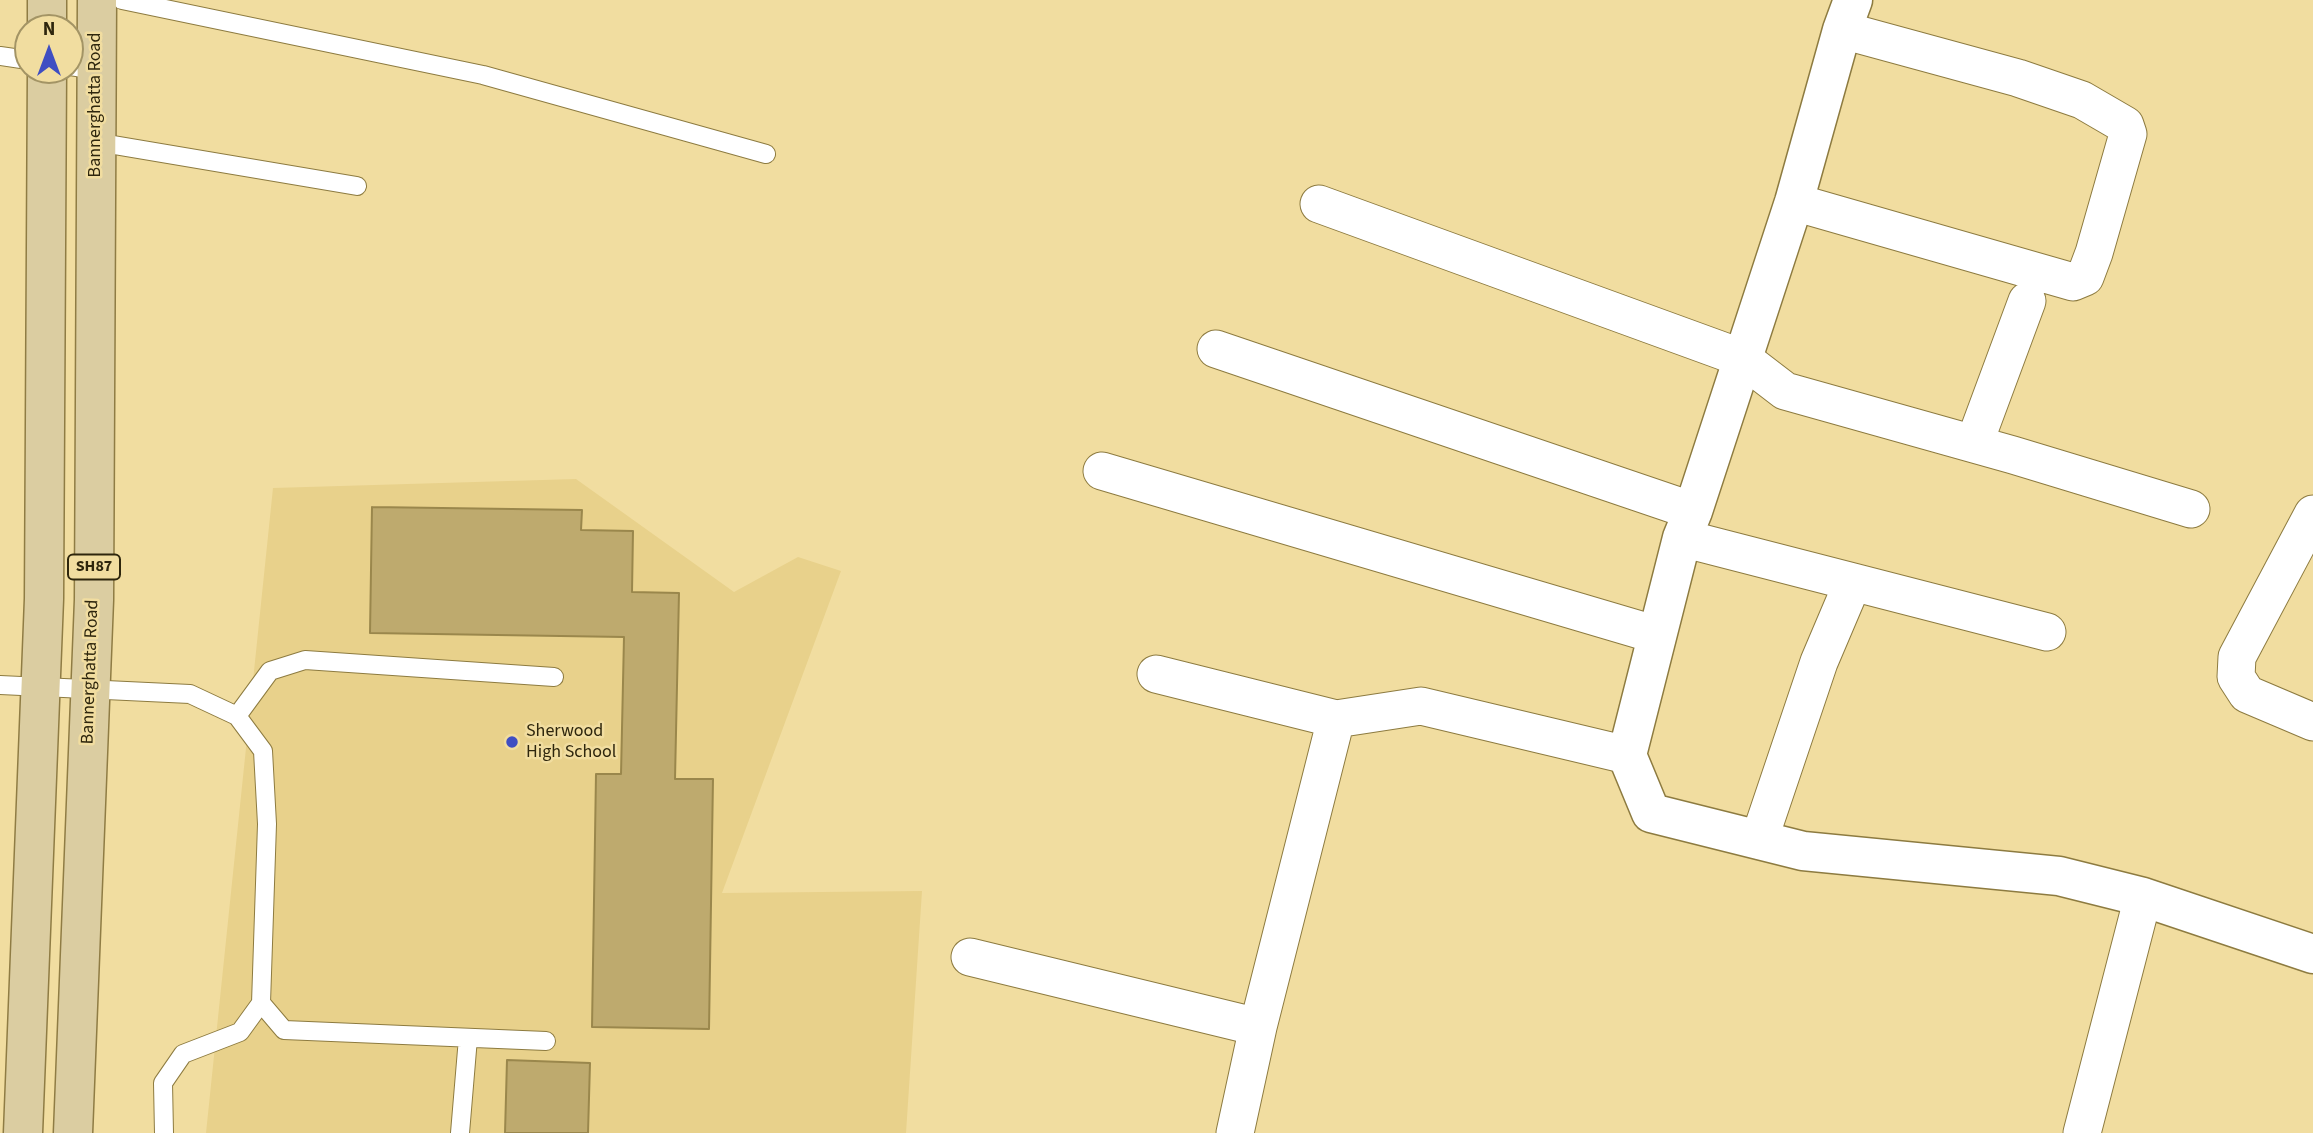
<!DOCTYPE html>
<html>
<head>
<meta charset="utf-8">
<style>
	body { margin:0 }
	#map { position:relative; width:2313px; height:1133px; overflow:hidden; background:#f1dda0; font-family:"Source Sans 3",sans-serif }
	canvas { display:block }
	.north { position:absolute; left:14px; top:14px; width:70px; height:70px; box-sizing:border-box; background:#f1dda0; border:2px solid #a39465; border-radius:50%; rotate:0deg; font-size:19px; font-weight:700; line-height:28px; text-align:center; color:#2e260d }
	.north::after { content:''; display:block; margin:auto; width:24px; height:32px; background:#3f4ec2; clip-path:polygon(50% 0,100% 100%,50% 72%,0 100%) }
</style>
</head>
<body>
<div id="map">
<canvas width="2313" height="1133"></canvas>
<div class="north">N</div>
</div>
<script>
const c = document.querySelector('canvas').getContext('2d');
c.lineJoin = 'round';
function fillPath(path, color) { c.fillStyle = color; c.fill(path, 'evenodd'); }
const toPath = rows => new Path2D(rows.map(r => 'M' + r).join(''));
function stroke(path, color, width, dash) { c.strokeStyle = color; c.lineWidth = width; c.lineCap = dash ? 'butt' : 'round'; c.setLineDash(dash || []); c.stroke(path); }
function label(font, color, halo, rows, align = 'center') {
  c.font = font + ' "Source Sans 3",sans-serif'; c.lineWidth = 5; c.setLineDash([]); c.textBaseline = 'middle'; c.strokeStyle = halo; c.fillStyle = color; for (const [text, x, y, turn = 0] of rows) {
    c.save(); c.translate(x, y); c.rotate((+turn || 0) * Math.PI / 180); c.textAlign = isNaN(turn) ? turn : align; if (halo) c.strokeText(text, 0, 0); c.fillText(text, 0, 0); c.restore();
  }
}
const built = toPath([
	[576,479,734,592,798,557,841,571,722,893,922,891,906,1133,206,1133,273,488]
]);
const building = toPath([
	[372,507,582,510,581,530,633,531,632,592,679,593,675,779,713,779,709,1029,592,1027,596,774,621,774,624,637,370,633,372,507],
	[507,1060,590,1063,588,1133,505,1133,507,1060]
]);
const lane = toPath([
	[122,0,483,75,766,154],
	[0,56,28,60],
	[70,66,97,70],
	[96,142,357,186],
	[0,685,190,694,237,716,263,751,267,824,261,1003,240,1032,183,1054,163,1083,164,1133],
	[237,716,270,671,305,660,554,677],
	[261,1003,284,1030,546,1041],
	[460,1133,468,1038]
]);
const street = toPath([
	[1794,202,2073,282,2085,277,2094,253,2128,134,2125,125,2082,100,2018,78,1842,30],
	[1319,204,1742,358,1785,391,2013,455,2191,509],
	[1216,349,1693,511],
	[1974,444,2027,301],
	[1102,471,1657,635],
	[2313,514,2237,657,2236,677,2247,694,2313,722],
	[1682,538,2047,632],
	[1156,674,1336,719,1421,706,1627,755],
	[1759,840,1819,662,1853,582],
	[970,957,1258,1027],
	[1235,1133,1258,1027,1336,719],
	[2082,1133,2143,897]
]);
const secondary = toPath([
	[1853,0,1842,30,1794,202,1693,511,1682,538,1627,755,1651,813,1803,851,2059,876,2143,897,2313,954]
]);
const primary = toPath([
	[47,0,47,28],
	[23,1133,44,599,47,70],
	[73,1133,94,600,97,0]
]);
const markers = [
	[512,742,7,"#3f4ec2"]
];
const shields = [
	[94,567,52]
];
const shieldNames = [
	["SH87",94,567]
];
const streetNames = [
	["Bannerghatta Road",96,105,-90],
	["Bannerghatta Road",91,672,-88]
];
const poiNames = [
	["Sherwood",526,732],
	["High School",526,753]
];
fillPath(built, '#e8d18b');
fillPath(building, '#beaa6e');
stroke(building, '#9a874c', 2);
stroke(lane, '#8d7b40', 20);
stroke(street, '#8d7b40', 39);
stroke(secondary, '#8d7b40', 41);
stroke(primary, '#8f7c44', 41);
stroke(lane, '#fff', 18);
stroke(street, '#fff', 37);
stroke(secondary, '#fff', 38);
stroke(primary, '#dbcda1', 38);
for (const [x, y, r, color] of markers) { const dot = new Path2D(); dot.arc(x, y, r, 0, 2 * Math.PI); c.fillStyle = color; c.fill(dot); stroke(dot, '#f1dda0', 2.5); }
for (const [x, y, w] of shields) { const box = new Path2D(); box.roundRect(x - w / 2, y - 12.5, w, 25, 5); c.fillStyle = '#f1dda0'; c.fill(box); stroke(box, '#2e260d', 2); }
label('bold 16px', '#2e260d', null, shieldNames);
label('18px', '#2e260d', '#f1dda0', streetNames);
label('18px', '#2e260d', '#f1dda0', poiNames, 'left');
</script>
</body>
</html>
